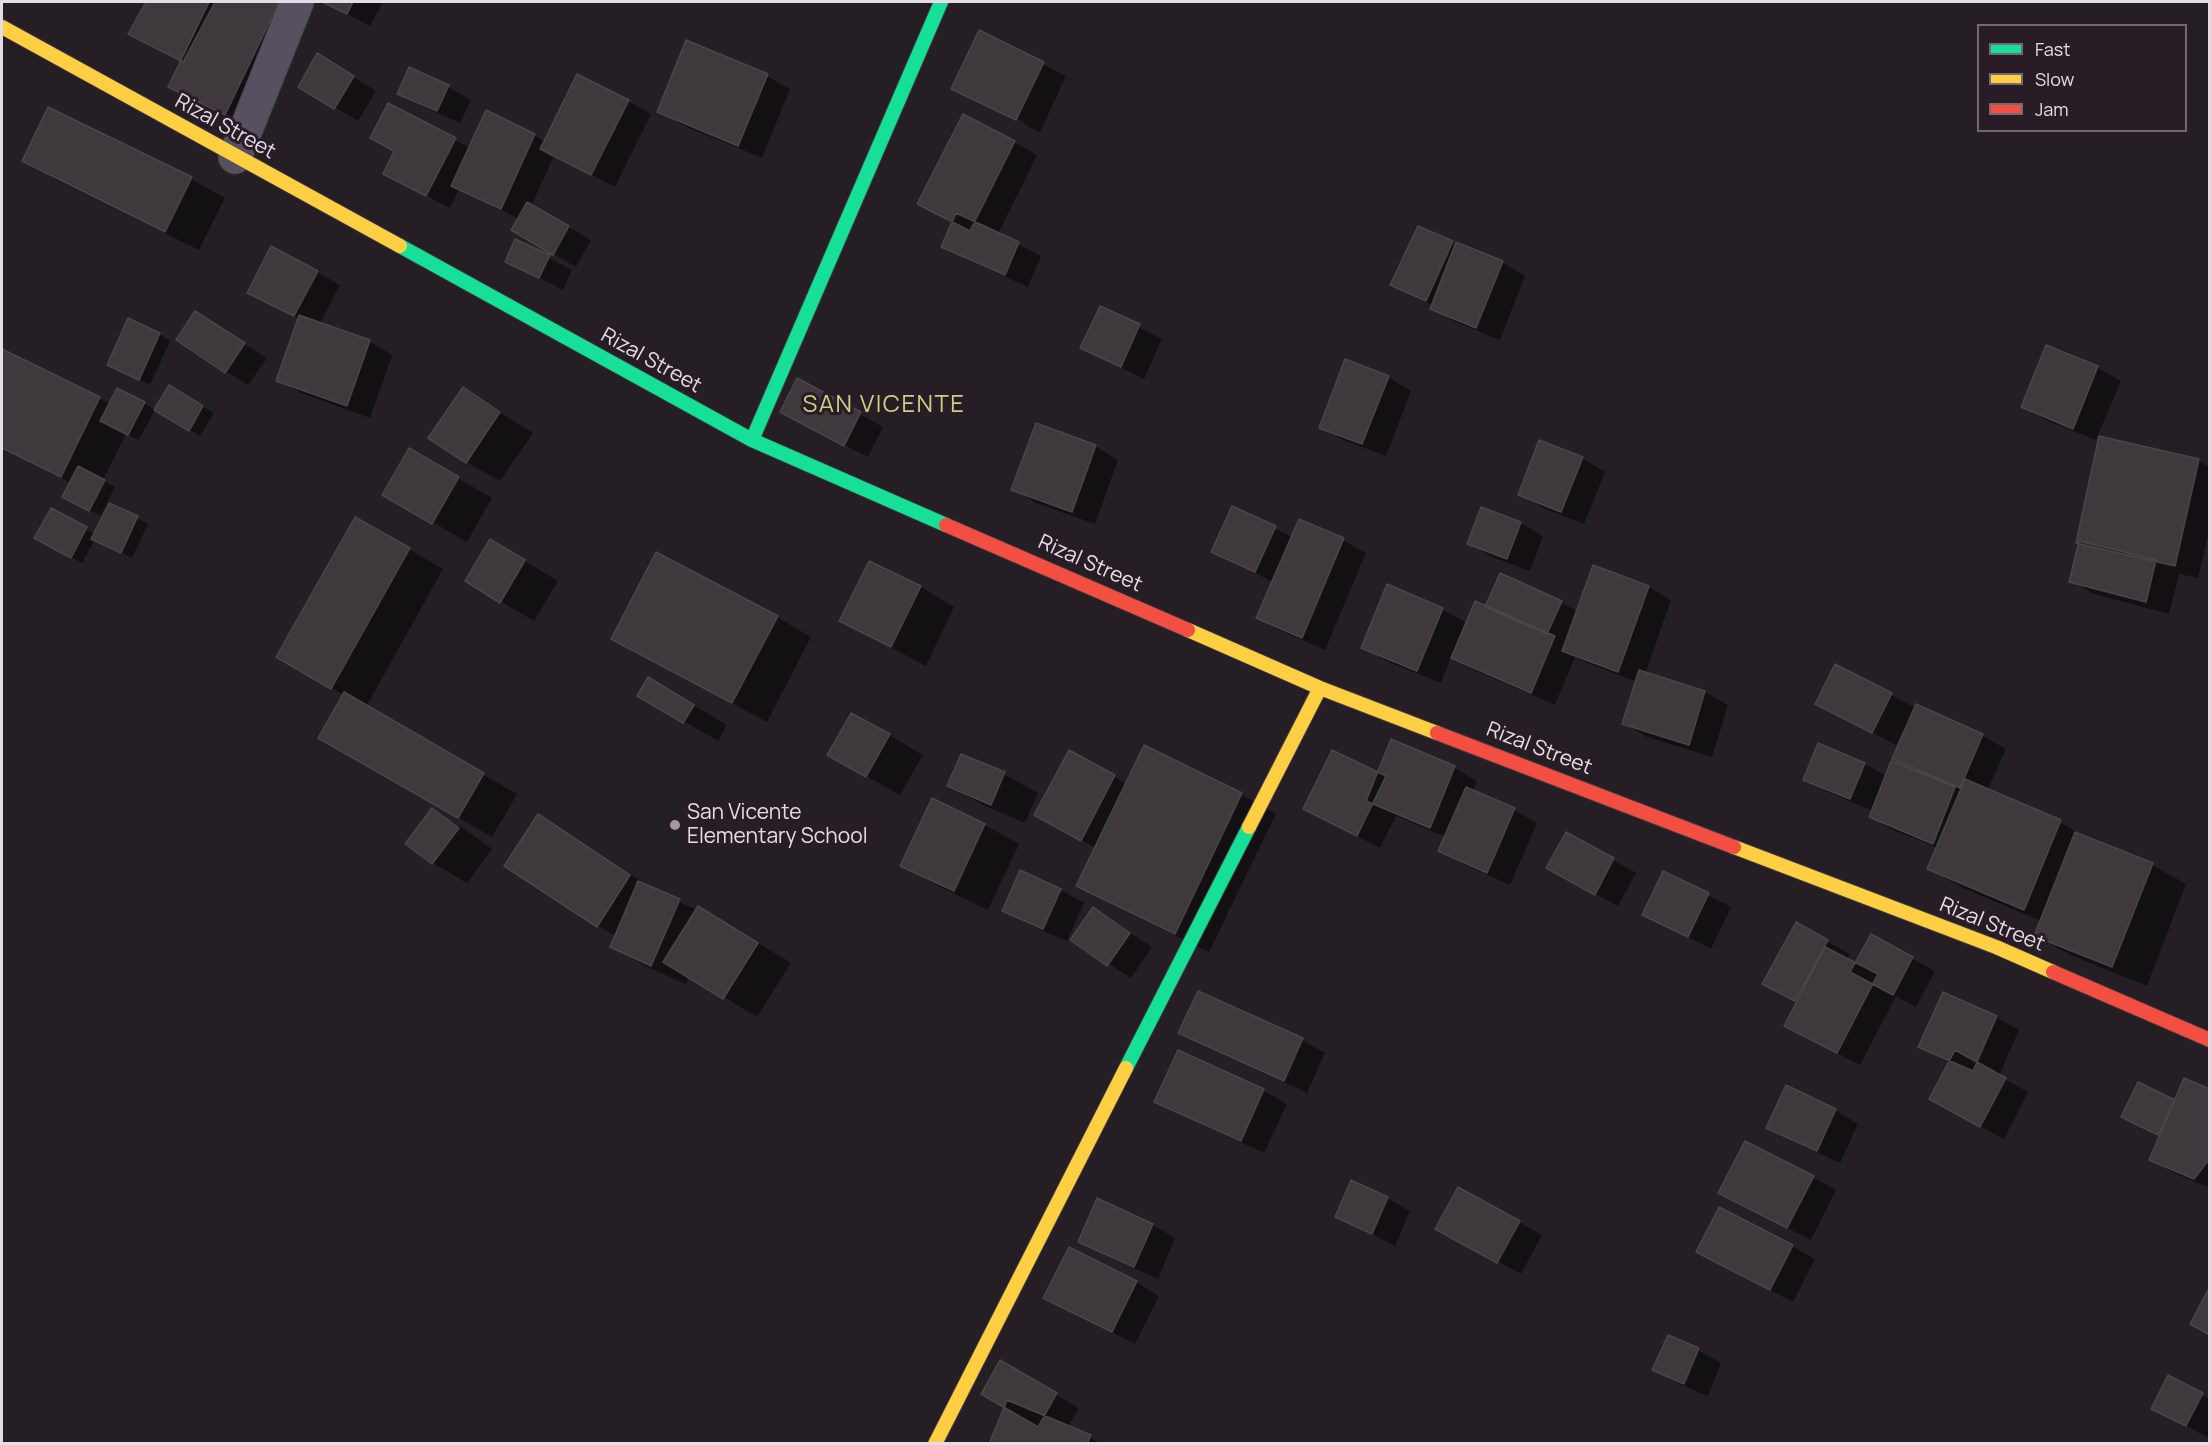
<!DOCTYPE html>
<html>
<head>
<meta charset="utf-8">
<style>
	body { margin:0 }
	#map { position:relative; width:2211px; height:1445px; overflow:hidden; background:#251f25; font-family:Manrope,sans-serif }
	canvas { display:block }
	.frame { position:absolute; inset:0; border:3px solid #e5dde5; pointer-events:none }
	.legend { position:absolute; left:1977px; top:24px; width:210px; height:108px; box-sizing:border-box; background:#281c27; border:2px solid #746973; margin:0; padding:8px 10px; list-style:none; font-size:18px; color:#e5dde5 }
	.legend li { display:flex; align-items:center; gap:12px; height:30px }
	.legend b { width:30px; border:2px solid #746973 }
</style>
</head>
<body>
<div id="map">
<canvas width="2211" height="1445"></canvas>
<div class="frame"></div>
<ul class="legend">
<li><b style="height:8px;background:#16e098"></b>Fast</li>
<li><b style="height:8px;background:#ffcf43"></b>Slow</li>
<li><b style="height:8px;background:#f24e42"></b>Jam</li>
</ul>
</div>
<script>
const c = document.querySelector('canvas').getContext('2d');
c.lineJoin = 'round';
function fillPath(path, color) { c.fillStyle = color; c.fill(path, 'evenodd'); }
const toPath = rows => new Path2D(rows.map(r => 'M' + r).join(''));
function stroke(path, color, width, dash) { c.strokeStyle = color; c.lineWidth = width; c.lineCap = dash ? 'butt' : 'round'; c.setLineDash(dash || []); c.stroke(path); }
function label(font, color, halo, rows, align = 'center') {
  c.font = font + ' Manrope,sans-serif'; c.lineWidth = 6; c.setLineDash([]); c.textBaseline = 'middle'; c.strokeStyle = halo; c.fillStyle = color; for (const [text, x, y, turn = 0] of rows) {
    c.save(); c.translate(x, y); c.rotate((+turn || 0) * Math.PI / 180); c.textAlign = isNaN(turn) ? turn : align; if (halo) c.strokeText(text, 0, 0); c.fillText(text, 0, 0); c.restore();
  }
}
const shadow = toPath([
	[147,2,308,2,248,126,170,86,182,61,130,33],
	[324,2,383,2,370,26],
	[980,32,1066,76,1040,132,1023,124,1024,122,974,98,974,101,952,88],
	[341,69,376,91,358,121,300,86],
	[767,76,790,89,762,158,682,125,659,111],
	[448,87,471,100,460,123,422,106,399,93],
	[628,101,651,114,615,187,554,156,531,206,591,240,576,267,513,230,519,219,459,189,450,208,408,186,396,151,389,105,470,148,534,135,545,142],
	[1014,142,1037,155,998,234,1041,256,1028,287,966,259,943,246,953,223,919,204],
	[23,160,191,179,225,198,199,250,57,180],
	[516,241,572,270,563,290,507,261],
	[1452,242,1502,262,1525,276,1500,340,1455,322,1432,308,1433,306,1392,285],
	[317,272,340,285,320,324,369,341,392,355,370,418,301,393,278,380,299,319,272,305],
	[1101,308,1162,339,1144,379,1082,348],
	[196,313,267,358,248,385,225,371],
	[159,334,170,341,150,385,120,370],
	[2047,347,2098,368,2121,381,2096,440,2045,420,2023,407],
	[2,351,110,404,144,403,155,410,139,440,126,434,103,480,115,487,107,503,148,524,132,558,95,539,82,563,47,544,86,529,95,534,107,511,104,509,101,516,75,503,71,483,2,449],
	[1388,377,1411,391,1386,456,1343,440,1321,427],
	[798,380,883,427,868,457,805,424],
	[169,387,214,413,200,436,156,409],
	[463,389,533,433,500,481,466,462],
	[1095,446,1118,460,1095,524,1036,503,1013,489],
	[410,450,492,498,467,542,384,494],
	[1582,458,1605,472,1584,524,1543,508,1520,494],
	[2199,461,2210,467,2210,527,2198,578,2179,574,2169,614,2094,594,2071,581],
	[1233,508,1292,537,1343,540,1366,553,1325,650,1281,631,1258,618,1273,582,1213,551],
	[356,519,443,569,366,707,517,794,492,837,320,738,344,695,278,657],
	[1520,523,1543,536,1530,571,1492,557,1469,544],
	[491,541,558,581,534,621,500,601],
	[870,563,921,587,954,607,926,666,841,621],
	[1648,587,1671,600,1645,674,1705,692,1728,705,1712,757,1647,737,1624,724,1637,682,1587,663,1575,657,1555,705,1476,671,1451,657,1441,683,1386,661,1363,647,1442,609,1467,623,1486,608,1561,602,1578,612],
	[777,617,811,637,767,722,613,639],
	[1836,666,1916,708,1917,706,1983,736,2006,749,1987,791,2060,822,2094,842,2152,865,2186,884,2147,986,2070,955,2036,936,2041,921,1963,888,1929,869,1938,848,1893,830,1870,817,1873,811,1828,792,1805,779,1865,764,1886,776,1912,769,1894,758,1908,726,1906,725,1896,745,1817,704],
	[639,695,683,699,727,725,718,741],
	[889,735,923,755,900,795,829,755],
	[1392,741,1455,768,1477,781,1473,792,1514,810,1537,823,1510,885,1463,864,1440,850,1446,837,1396,816,1380,848,1305,809,1378,774],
	[1145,747,1242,795,1276,814,1209,952,1112,905,1078,886,1096,848,1059,828,1069,752,1127,784],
	[1004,774,1038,793,1025,823,983,805,949,786],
	[932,800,985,825,1019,844,988,910,936,885,902,865],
	[432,810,466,830,492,849,467,883,433,863,407,844],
	[539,816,573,836,653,889,732,927,791,963,757,1017,689,976,686,984,645,966,611,947,616,936,597,926],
	[1567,834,1636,873,1618,906,1571,881],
	[1020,872,1061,890,1084,903,1067,941,1026,923,1004,910],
	[1664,873,1731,907,1711,949,1644,914],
	[1094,909,1152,947,1131,978,1072,940],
	[1796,924,1850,954,1847,960,1856,964,1871,936,1935,971,1916,1007,1896,996,1860,1065,1809,1038,1798,1002,1764,983],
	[1996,1017,2019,1030,1999,1076,2028,1092,2004,1139,1954,1112,1950,1063,1920,1046],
	[1180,1032,1302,1040,1325,1053,1307,1093,1203,1045],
	[1179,1052,1264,1091,1287,1104,1264,1153,1179,1114,1156,1101],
	[2210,1090,2210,1188,2174,1173,2151,1159,2161,1137,2123,1117],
	[1835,1110,1858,1124,1840,1163,1791,1140,1768,1127],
	[1813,1177,1836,1190,1811,1240,1743,1206],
	[1387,1198,1410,1211,1395,1246,1337,1216],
	[1519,1222,1542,1235,1521,1274,1460,1242],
	[1153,1225,1175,1238,1158,1279,1103,1254,1080,1241],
	[1792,1246,1815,1259,1793,1302,1721,1264],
	[1136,1282,1159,1296,1135,1344,1068,1310],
	[1669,1337,1698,1350,1721,1363,1708,1396,1677,1383,1654,1369],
	[1000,1362,1079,1408,1068,1427,1102,1444,991,1444,1006,1406],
	[2202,1395,2210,1399,2209,1438,2153,1408]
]);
const building = toPath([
	[146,2,215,2,183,62,128,34,146,2],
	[209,2,279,2,225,115,168,87,209,2],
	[322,2,353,2,347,14,322,2],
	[979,30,1044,62,1016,120,951,89,979,30],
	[686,40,768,74,738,146,657,112,686,40],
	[317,53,354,76,334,109,298,87,317,53],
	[409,67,449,85,437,111,397,94,409,67],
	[577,74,629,100,591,175,540,149,577,74],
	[388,103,456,138,426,196,383,174,394,151,370,138,388,103],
	[48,107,192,177,165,232,22,161,48,107],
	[486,110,535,134,501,209,451,186,486,110],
	[963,114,1015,141,970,231,917,204,963,114],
	[527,202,569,226,553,255,511,230,527,202],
	[956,213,1019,242,1005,275,941,247,956,213],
	[1418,226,1453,241,1426,301,1390,285,1418,226],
	[515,239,550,255,539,278,505,262,515,239],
	[1456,242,1503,261,1476,328,1430,309,1456,242],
	[271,246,318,271,294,316,247,293,271,246],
	[1100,306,1140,324,1121,367,1080,348,1100,306],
	[195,311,245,343,225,373,176,340,195,311],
	[299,315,370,340,347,406,276,381,299,315],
	[128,318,160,333,139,380,107,365,128,318],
	[2046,345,2098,366,2073,429,2021,407,2046,345],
	[2,349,100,397,61,477,2,448,2,349],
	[1345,359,1389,376,1362,444,1319,428,1345,359],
	[797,378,861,412,844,446,780,412,797,378],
	[169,385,203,406,189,431,154,410,169,385],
	[463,387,500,412,466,463,428,438,463,387],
	[117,388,145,402,128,435,100,421,117,388],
	[1036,423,1096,445,1072,512,1011,490,1036,423],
	[2099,436,2199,459,2175,566,2076,543,2099,436],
	[1539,440,1583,457,1561,512,1518,495,1539,440],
	[409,448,459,477,432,524,382,495,409,448],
	[78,466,105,480,89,511,62,497,78,466],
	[109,503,138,516,121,553,91,539,109,503],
	[1232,506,1276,526,1255,572,1211,552,1232,506],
	[1481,507,1521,522,1507,559,1467,544,1481,507],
	[51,508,87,527,71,558,34,538,51,508],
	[355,517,410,548,331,689,276,657,355,517],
	[1299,519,1344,538,1302,638,1256,618,1299,519],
	[490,539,525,560,500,603,465,581,490,539],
	[2079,541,2156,560,2146,602,2069,582,2079,541],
	[656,552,778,616,732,703,611,639,656,552],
	[869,561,921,586,891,647,839,621,869,561],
	[1593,565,1649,586,1618,672,1562,651,1593,565],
	[1500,573,1562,601,1547,634,1485,607,1500,573],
	[1387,584,1443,608,1417,671,1361,648,1387,584],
	[1475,601,1555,636,1531,693,1451,658,1475,601],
	[1835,664,1892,693,1872,733,1815,704,1835,664],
	[1639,670,1705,691,1689,745,1622,724,1639,670],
	[648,677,694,705,683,723,637,696,648,677],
	[344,692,484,773,458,818,318,738,344,692],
	[1916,704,1983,734,1960,788,1892,759,1916,704],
	[851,713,890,734,866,777,827,755,851,713],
	[1391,739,1455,766,1430,828,1366,801,1391,739],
	[1818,743,1865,763,1850,799,1803,780,1818,743],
	[1144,745,1242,793,1175,934,1076,886,1144,745],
	[1069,750,1115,775,1081,841,1034,815,1069,750],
	[1332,750,1386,776,1357,836,1303,809,1332,750],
	[961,754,1005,772,991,805,947,786,961,754],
	[1891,761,1955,787,1933,844,1869,817,1891,761],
	[1965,779,2061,820,2024,910,1927,869,1965,779],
	[1466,787,1515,808,1487,873,1438,851,1466,787],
	[932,798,985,824,954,891,900,866,932,798],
	[432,808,459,828,432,864,405,844,432,808],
	[538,814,630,875,597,927,504,866,538,814],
	[1566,832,1614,858,1595,895,1546,868,1566,832],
	[2075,832,2153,863,2112,967,2034,936,2075,832],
	[1020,870,1061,889,1043,929,1002,911,1020,870],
	[1663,871,1709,893,1688,937,1642,915,1663,871],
	[638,881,680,899,651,966,610,947,638,881],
	[698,906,758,943,723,999,663,962,698,906],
	[1093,907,1130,933,1107,966,1070,940,1093,907],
	[1796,922,1828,940,1795,1001,1762,984,1796,922],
	[1871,934,1913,957,1893,995,1850,972,1871,934],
	[1825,947,1878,974,1837,1053,1784,1026,1825,947],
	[1198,991,1303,1038,1284,1081,1178,1033,1198,991],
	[1943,992,1997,1016,1973,1071,1918,1047,1943,992],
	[1178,1050,1264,1089,1241,1141,1154,1102,1178,1050],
	[1955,1050,2006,1078,1980,1127,1929,1099,1955,1050],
	[2184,1078,2210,1089,2210,1163,2207,1162,2194,1179,2149,1160,2184,1078],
	[2138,1082,2175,1100,2158,1135,2121,1117,2138,1082],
	[1786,1085,1836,1109,1817,1151,1766,1128,1786,1085],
	[1745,1141,1814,1176,1787,1228,1718,1193,1745,1141],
	[1351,1180,1388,1197,1372,1234,1335,1217,1351,1180],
	[1458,1187,1520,1221,1497,1263,1435,1229,1458,1187],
	[1097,1198,1153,1224,1134,1267,1078,1242,1097,1198],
	[1719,1207,1793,1245,1770,1290,1696,1252,1719,1207],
	[1069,1247,1137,1281,1112,1332,1043,1298,1069,1247],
	[2210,1286,2210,1335,2190,1324,2210,1286],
	[1668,1335,1699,1348,1684,1384,1652,1370,1668,1335],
	[1000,1360,1057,1393,1038,1427,981,1394,1000,1360],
	[2168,1375,2203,1393,2186,1426,2151,1409,2168,1375],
	[1007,1400,1091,1435,1087,1444,989,1444,1007,1400]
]);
const street = toPath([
	[235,157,297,2]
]);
const fast = toPath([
	[400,246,752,440,946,525],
	[752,440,941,2],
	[1126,1068,1249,827]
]);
const slow = toPath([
	[2,27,400,246],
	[1188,630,1320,688,1437,733],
	[1249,827,1320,688],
	[1734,847,1996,947,2053,972],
	[935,1444,1126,1068]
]);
const jam = toPath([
	[946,525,1188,630],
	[1437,733,1734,847],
	[2053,972,2210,1040]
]);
const markers = [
	[675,825,6,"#a29aa2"]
];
const streetNames = [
	["Rizal Street",225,127,29],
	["Rizal Street",651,361,29],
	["Rizal Street",1090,564,24],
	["Rizal Street",1539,749,21],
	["Rizal Street",1992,925,22]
];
const poiNames = [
	["San Vicente",687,813],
	["Elementary School",687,837]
];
const quarterNames = [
	["SAN VICENTE",884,405]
];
fillPath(shadow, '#0007');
fillPath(building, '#3f383c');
stroke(building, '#4b4448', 1.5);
stroke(street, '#3f3a3f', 35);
stroke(fast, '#3f3a3f', 16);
stroke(slow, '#3f3a3f', 16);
stroke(jam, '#3f3a3f', 16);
stroke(street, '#575060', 33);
stroke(fast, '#16e098', 14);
stroke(slow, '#ffcf43', 14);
stroke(jam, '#f24e42', 14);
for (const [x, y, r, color] of markers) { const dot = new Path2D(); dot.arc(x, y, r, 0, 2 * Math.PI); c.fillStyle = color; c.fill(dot); stroke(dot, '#281c27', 2); }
label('21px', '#e5dde5', '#281c27', streetNames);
label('21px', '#e5dde5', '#281c27', poiNames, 'left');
c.letterSpacing = '1.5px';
label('24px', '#ccce80', '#281c27', quarterNames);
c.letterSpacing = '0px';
</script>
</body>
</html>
